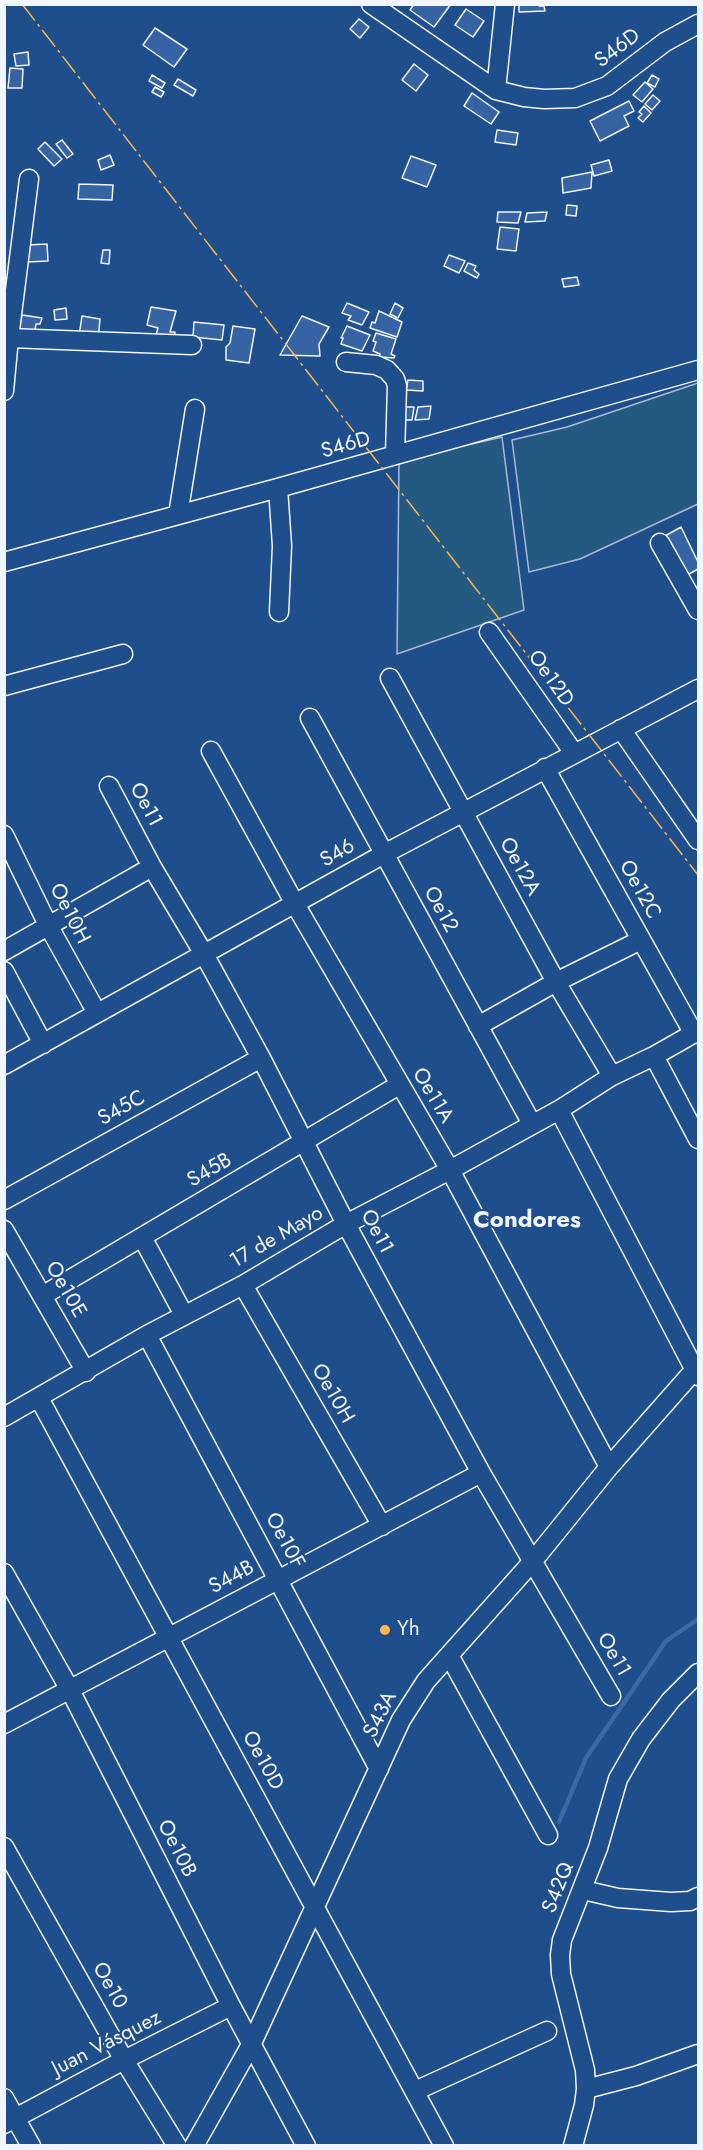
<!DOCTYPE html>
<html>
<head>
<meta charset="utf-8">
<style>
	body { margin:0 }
	#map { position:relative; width:703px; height:2150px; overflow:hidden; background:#1f4e8c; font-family:Jost,sans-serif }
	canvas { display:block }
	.frame { position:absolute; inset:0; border:6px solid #f2f6ff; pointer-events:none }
</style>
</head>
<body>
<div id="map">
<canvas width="703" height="2150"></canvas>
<div class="frame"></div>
</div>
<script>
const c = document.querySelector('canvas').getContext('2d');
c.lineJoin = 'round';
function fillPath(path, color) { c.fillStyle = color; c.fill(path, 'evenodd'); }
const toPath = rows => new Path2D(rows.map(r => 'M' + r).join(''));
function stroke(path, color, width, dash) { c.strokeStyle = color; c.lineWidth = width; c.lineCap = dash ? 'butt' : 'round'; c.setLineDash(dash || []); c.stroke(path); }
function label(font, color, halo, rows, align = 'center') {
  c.font = font + ' Jost,sans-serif'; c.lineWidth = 4.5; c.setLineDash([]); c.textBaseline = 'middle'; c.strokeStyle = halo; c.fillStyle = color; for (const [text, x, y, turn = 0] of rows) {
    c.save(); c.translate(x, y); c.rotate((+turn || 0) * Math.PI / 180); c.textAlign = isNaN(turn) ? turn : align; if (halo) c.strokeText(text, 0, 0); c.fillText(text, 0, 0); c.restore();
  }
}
const green = toPath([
	[698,383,698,504,580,559,529,572,512,440,567,427,698,383],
	[502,437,524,610,397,654,399,461,502,437]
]);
const stream = toPath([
	[559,1822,586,1758,666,1641,698,1619]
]);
const building = toPath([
	[414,4,451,4,434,27,410,10,414,4],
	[519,4,539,4,539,6,544,6,545,11,519,12,519,4],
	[466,9,484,21,473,37,455,25,466,9],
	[359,19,369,27,360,38,350,29,359,19],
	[155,28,187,49,174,67,143,45,155,28],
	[28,52,29,65,16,66,14,54,28,52],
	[414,64,428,75,416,91,402,80,414,64],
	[10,68,23,69,22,88,8,88,10,68],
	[152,75,165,83,162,88,149,81,152,75],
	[652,75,659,79,655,87,647,83,652,75],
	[178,79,196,90,193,96,174,85,178,79],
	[645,82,653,89,642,102,633,95,645,82],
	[155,87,164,92,161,97,152,92,155,87],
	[472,93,499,112,491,124,464,106,472,93],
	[653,95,660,101,652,110,645,104,653,95],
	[629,101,634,111,624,116,629,126,600,141,590,121,629,101],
	[644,106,651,113,643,122,638,118,642,114,639,112,644,106],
	[497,130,518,133,516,145,495,142,497,130],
	[62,140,73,154,67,158,56,144,62,140],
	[45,142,62,159,54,166,38,149,45,142],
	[110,155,114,165,101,170,98,160,110,155],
	[411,156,436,165,427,187,402,178,411,156],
	[609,160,612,171,594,176,591,165,609,160],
	[592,172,591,188,563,193,562,178,592,172],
	[79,184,113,185,112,200,78,199,79,184],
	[567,205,577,206,576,216,566,215,567,205],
	[498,212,521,212,518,223,497,222,498,212],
	[547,212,545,221,525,222,527,213,547,212],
	[500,227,519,229,516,251,497,249,500,227],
	[47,244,48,261,27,262,27,245,47,244],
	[103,250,110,250,109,264,101,263,103,250],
	[449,255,465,261,459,273,444,266,449,255],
	[468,263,476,266,474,270,479,274,477,278,464,271,468,263],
	[577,277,579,285,564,287,562,279,577,277],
	[347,303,369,312,362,325,348,320,351,316,342,313,347,303],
	[395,303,403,308,398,318,390,314,395,303],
	[151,307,176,311,170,332,175,332,174,338,156,335,158,328,147,325,151,307],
	[66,308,67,319,55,320,54,310,66,308],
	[379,311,402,322,397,337,370,328,372,322,375,323,379,311],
	[22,315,42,318,40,324,36,324,34,337,18,335,22,315],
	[82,316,100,319,98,340,79,336,82,316],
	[302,316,329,327,319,344,320,356,280,355,302,316],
	[194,322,224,325,222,340,193,337,194,322],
	[233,326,255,329,249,363,226,360,226,347,230,343,233,326],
	[347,326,370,335,362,351,341,344,343,338,341,338,347,326],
	[376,333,396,339,391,354,395,356,394,358,379,357,380,354,373,351,376,342,373,341,376,333],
	[408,380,423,381,423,391,406,390,408,380],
	[431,406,429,419,415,420,418,407,431,406],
	[392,407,414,407,412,420,391,420,392,407],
	[681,527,698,562,698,569,684,577,665,536,681,527]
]);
const minor = toPath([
	[371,4,496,90,524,97,544,99,575,98,607,86,665,42,698,24],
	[496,90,505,4],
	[9,338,192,345],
	[346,362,376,365,387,370,395,379,397,386,395,455],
	[4,391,9,338,29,179],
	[278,488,282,546,279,612],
	[178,515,195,409],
	[660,543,698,610],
	[4,562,278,488,698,370],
	[489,632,574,753],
	[390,678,556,982,612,1076],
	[4,686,123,654],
	[310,718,532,1124],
	[621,729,698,840],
	[211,751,295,904,450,1170,609,1467],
	[545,768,694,1034],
	[109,786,152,867,204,954,261,1058,346,1224,481,1473,611,1696],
	[4,835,48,925,97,1013],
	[4,951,152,867],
	[4,971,43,1044],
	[478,1026,556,982,641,940],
	[654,1056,698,1139],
	[4,1065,384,854,698,689],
	[559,1110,698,1376],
	[4,1200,261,1058],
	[4,1230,86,1372],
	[142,1237,184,1315],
	[243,1285,382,1526],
	[42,1296,399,1085],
	[147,1335,379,1769],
	[39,1398,444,2146],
	[4,1417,147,1335,243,1285,346,1224,450,1170,559,1110,612,1076,654,1056,698,1031],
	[4,1573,70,1690,231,2006,306,2146],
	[449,1655,548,1835],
	[4,1724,481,1473],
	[4,1847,124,2060,177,2146],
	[583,1890,618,1898,671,1902,690,1901,698,1897],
	[586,2089,636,2076,698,2054],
	[415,2091,547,2031],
	[4,2098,31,2146],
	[4,2124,124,2060,231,2006],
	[194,2146,252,2043,401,1720,426,1681,533,1561,609,1467,698,1366],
	[573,2146,584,2105,586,2089,585,2070,561,1974,560,1955,562,1940,598,1848,618,1779,641,1739,671,1700,698,1673]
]);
const power = toPath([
	[22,4,698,875]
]);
const markers = [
	[385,1630,6,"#ffb74d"]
];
const streetNames = [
	["S46D",618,49,-37],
	["S46D",346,446,-16],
	["Oe12D",550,679,55],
	["Oe11",145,805,62],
	["S46",338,854,-30],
	["Oe12A",519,867,61],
	["Oe12C",639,890,61],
	["Oe12",440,910,61],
	["Oe10H",69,914,63],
	["Oe11A",432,1096,59],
	["S45C",122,1109,-29],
	["S45B",210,1171,-30],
	["Oe11",376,1232,62],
	["17 de Mayo",277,1238,-30],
	["Oe10E",65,1290,60],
	["Oe10H",332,1394,60],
	["Oe10F",284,1541,62],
	["S44B",232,1578,-28],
	["Oe11",613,1655,60],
	["S43A",381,1715,-63],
	["Oe10D",262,1761,61],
	["Oe10B",176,1849,63],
	["S42Q",559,1888,-68],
	["Oe10",109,1986,61],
	["Juan Vásquez",107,2044,-27]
];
const poiNames = [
	["Yh",397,1630]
];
const quarterNames = [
	["Condores",527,1221]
];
fillPath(green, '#245a82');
stroke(green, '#a8bbd7', 1.5);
stroke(stream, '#3b69a3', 4.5);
fillPath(building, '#3563a3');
stroke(building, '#f2f6ff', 1.5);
stroke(minor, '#f2f6ff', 21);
stroke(minor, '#1f4e8c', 18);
stroke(power, '#ffb74d', 1.5, [21, 4.5, 3, 4.5]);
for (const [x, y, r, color] of markers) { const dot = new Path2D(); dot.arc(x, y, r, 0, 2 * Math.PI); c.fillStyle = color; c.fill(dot); stroke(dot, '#1f4e8c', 2); }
label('21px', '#f2f6ff', '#1f4e8c', streetNames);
label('21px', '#f2f6ff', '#1f4e8c', poiNames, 'left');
label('bold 24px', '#f2f6ff', '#1f4e8c', quarterNames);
</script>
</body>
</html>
